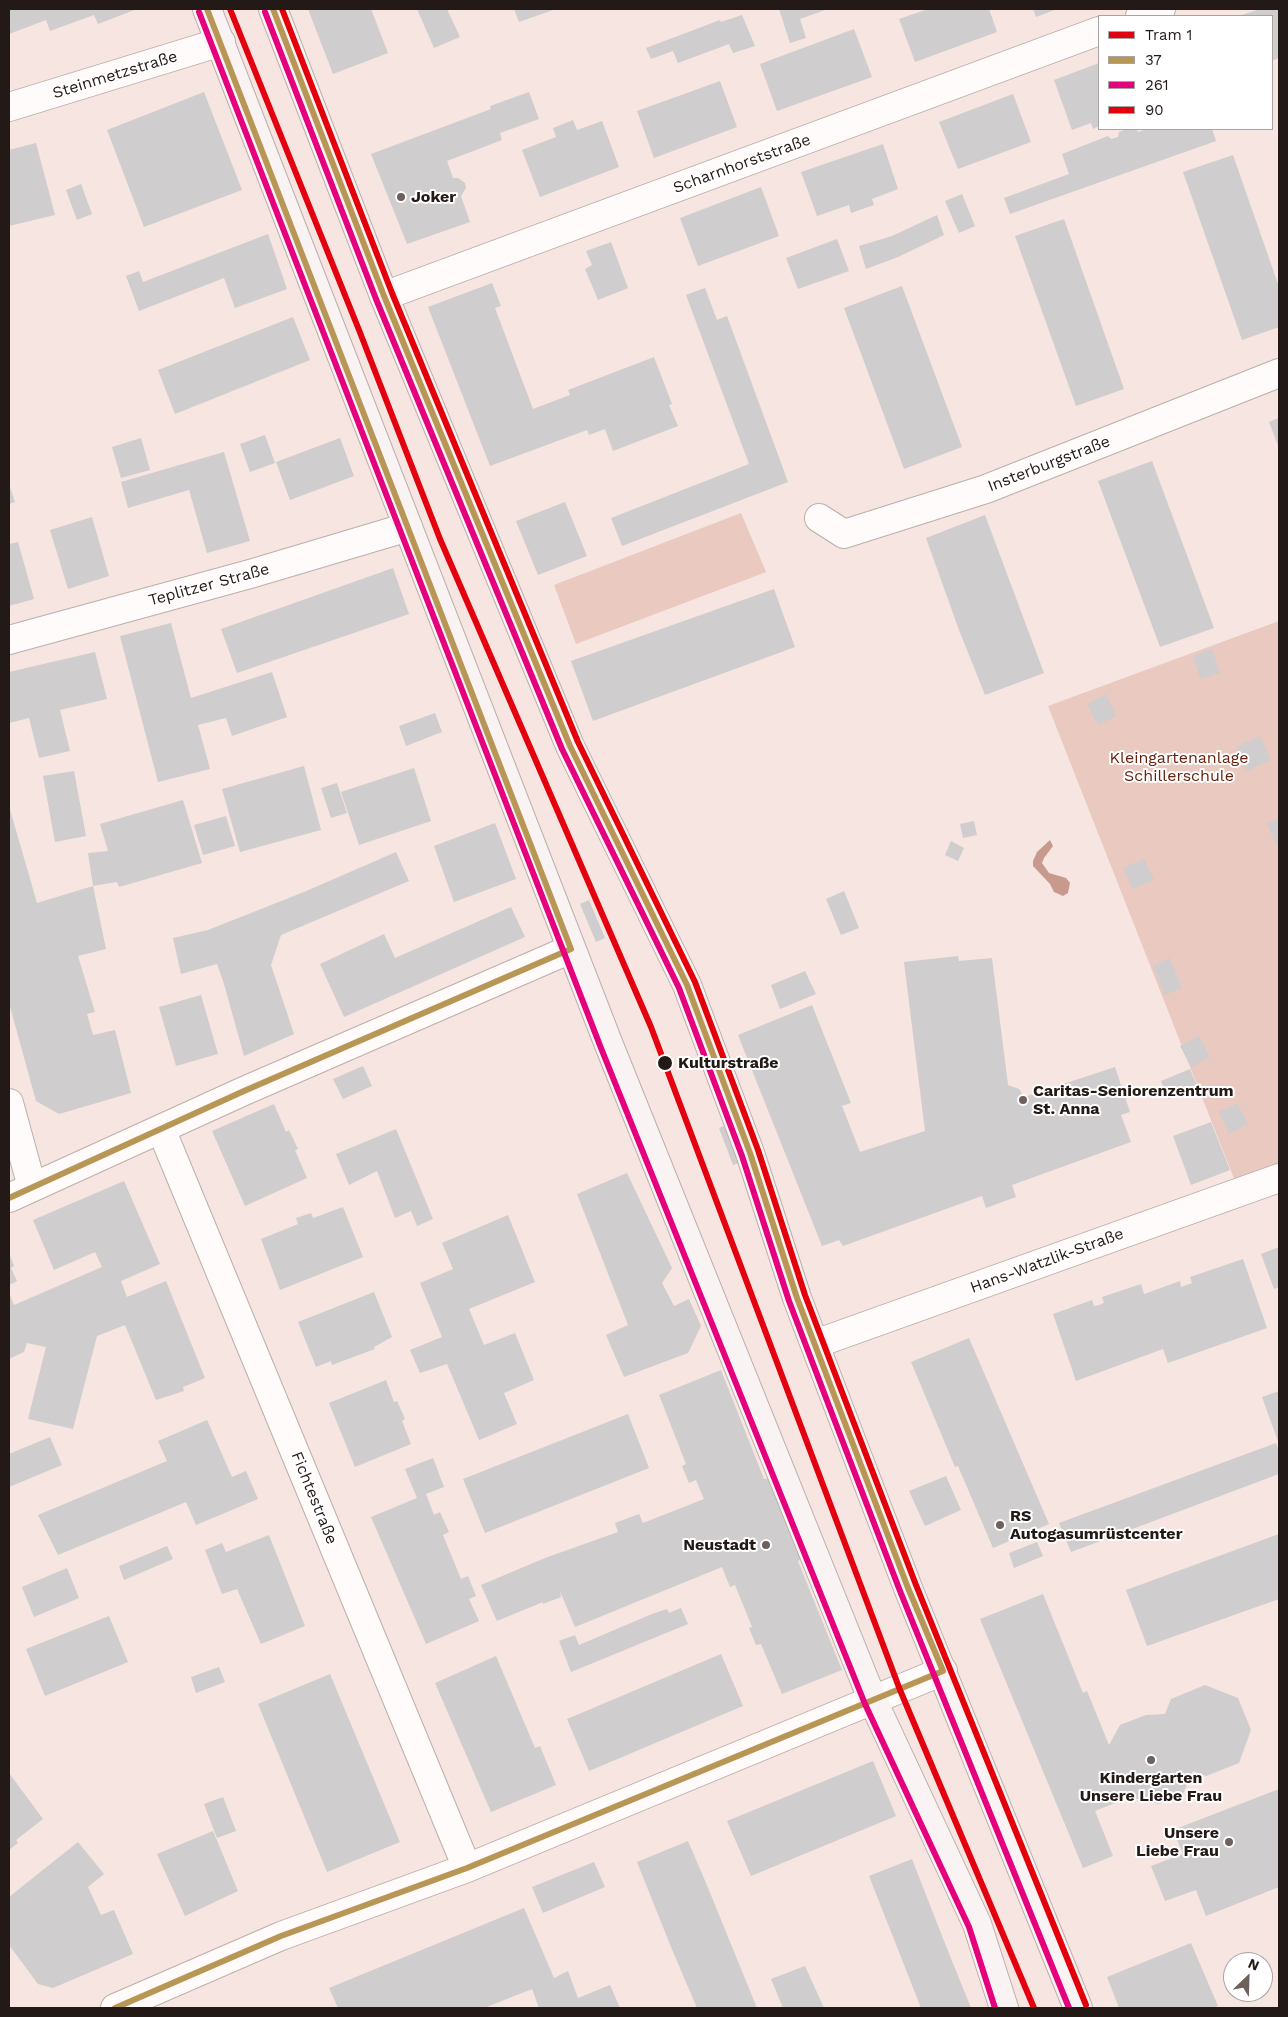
<!DOCTYPE html>
<html>
<head>
<meta charset="utf-8">
<style>
	body { margin:0 }
	#map { position:relative; width:1288px; height:2017px; overflow:hidden; background:#f6e5e0; font-family:"Work Sans",sans-serif }
	canvas { display:block }
	.frame { position:absolute; inset:0; border:10px solid #231916; pointer-events:none }
	.legend { position:absolute; left:1098px; top:15px; width:175px; height:115px; box-sizing:border-box; background:#fff; border:1px solid #a7a3a2; margin:0; padding:6px 9px; list-style:none; font-size:15px; color:#231916 }
	.legend li { display:flex; align-items:center; gap:10px; height:25px }
	.legend b { width:25px; border:1px solid #a7a3a2 }
	.north { position:absolute; left:1223px; top:1952px; width:50px; height:50px; box-sizing:border-box; background:#fff; border:1px solid #a7a3a2; border-radius:50%; rotate:24deg; font-size:14px; font-weight:700; line-height:20px; text-align:center; color:#231916 }
	.north::after { content:''; display:block; margin:auto; width:18px; height:22px; background:#6d605d; clip-path:polygon(50% 0,100% 100%,50% 72%,0 100%) }
</style>
</head>
<body>
<div id="map">
<canvas width="1288" height="2017"></canvas>
<div class="frame"></div>
<ul class="legend">
<li><b style="height:6px;background:#e3000f"></b>Tram 1</li>
<li><b style="height:6px;background:#b89756"></b>37</li>
<li><b style="height:6px;background:#e5007d"></b>261</li>
<li><b style="height:6px;background:#e3000b"></b>90</li>
</ul>
<div class="north">N</div>
</div>
<script>
const c = document.querySelector('canvas').getContext('2d');
c.lineJoin = 'round';
function fillPath(path, color) { c.fillStyle = color; c.fill(path, 'evenodd'); }
const toPath = rows => new Path2D(rows.map(r => 'M' + r).join(''));
function stroke(path, color, width, dash) { c.strokeStyle = color; c.lineWidth = width; c.lineCap = dash ? 'butt' : 'round'; c.setLineDash(dash || []); c.stroke(path); }
function label(font, color, halo, rows, align = 'center') {
  c.font = font + ' "Work Sans",sans-serif'; c.lineWidth = 4; c.setLineDash([]); c.textBaseline = 'middle'; c.strokeStyle = halo; c.fillStyle = color; for (const [text, x, y, turn = 0] of rows) {
    c.save(); c.translate(x, y); c.rotate((+turn || 0) * Math.PI / 180); c.textAlign = isNaN(turn) ? turn : align; if (halo) c.strokeText(text, 0, 0); c.fillText(text, 0, 0); c.restore();
  }
}
const green = toPath([
	[741,513,766,572,576,644,554,585],
	[1279,621,1279,1165,1235,1181,1048,706]
]);
const water = toPath([
	[1050,840,1053,846,1044,858,1042,863,1049,873,1066,878,1070,883,1068,893,1063,896,1054,892,1050,884,1033,866,1033,861,1037,852]
]);
const building = toPath([
	[9,9,137,9,98,24,94,15,50,31,46,20,9,34],
	[308,9,371,9,388,53,333,74],
	[417,9,447,9,460,37,434,48],
	[514,9,556,9,519,22],
	[779,9,828,9,800,19,806,38,790,43],
	[928,9,989,9,997,32,915,62,899,19],
	[1033,9,1057,9,1036,17],
	[1260,9,1279,9,1279,58,1272,61,1272,16,1239,16],
	[742,15,755,46,733,53,729,44,678,63,673,51,651,59,646,48,720,20,721,22],
	[854,29,872,77,777,111,760,64],
	[1099,63,1099,126,1093,129,1091,123,1072,130,1054,80],
	[720,81,737,127,654,158,637,111],
	[204,92,242,190,144,227,107,130],
	[529,92,539,119,500,133,502,140,447,161,453,178,458,178,465,183,466,188,461,196,470,222,407,244,371,154,491,109,490,106],
	[1013,94,1031,142,958,169,939,122],
	[573,120,577,130,602,121,619,167,540,197,522,150,556,137,553,128],
	[1127,129,1136,129,1138,132,1147,129,1212,129,1216,141,1010,214,1004,198,1069,174,1062,154,1108,136,1111,139,1118,137,1119,132],
	[36,143,55,215,9,226,9,150],
	[883,144,898,189,872,199,874,205,851,213,849,205,817,216,801,172],
	[1233,155,1279,287,1279,327,1242,340,1183,172],
	[81,184,92,214,77,220,66,190],
	[761,187,779,236,698,266,680,218],
	[962,194,975,226,959,233,945,201],
	[937,215,944,235,898,257,866,269,859,246,892,236],
	[1064,219,1124,389,1076,406,1015,236],
	[268,234,287,289,235,308,224,278,139,311,126,276,139,271,143,282],
	[837,239,849,271,798,289,786,258],
	[611,242,628,288,598,300,585,269,592,265,586,251],
	[492,283,501,306,495,308,533,409,570,395,568,390,654,357,672,404,669,405,678,426,613,451,605,429,589,435,587,430,490,466,428,307],
	[902,286,962,447,904,469,844,308],
	[705,288,717,320,727,316,788,482,622,546,611,518,749,464,686,295],
	[293,317,310,360,175,414,158,370],
	[1279,418,1279,448,1269,422],
	[265,435,275,463,250,472,240,444],
	[141,438,150,470,121,478,112,447],
	[340,438,354,476,290,500,276,462],
	[224,452,250,541,207,553,189,490,128,508,121,482],
	[1152,461,1214,628,1160,647,1098,481],
	[9,484,15,502,9,504],
	[565,502,587,556,538,575,516,521],
	[985,515,1044,673,985,695,959,630,926,538],
	[92,517,109,576,68,589,50,530],
	[18,542,34,599,9,606,9,544],
	[393,568,409,614,237,673,221,629],
	[774,589,795,647,593,721,571,661],
	[171,623,191,698,272,672,287,717,232,736,226,718,198,725,210,769,158,782,120,636],
	[1212,649,1220,673,1200,679,1193,656],
	[95,652,107,699,60,710,70,751,39,758,29,718,9,723,9,672],
	[1106,694,1116,716,1098,725,1087,704],
	[435,713,442,732,406,746,399,726],
	[1260,736,1271,760,1247,771,1236,747],
	[304,766,321,830,240,852,222,789],
	[414,768,431,821,359,845,341,792],
	[74,771,86,836,55,842,43,776],
	[337,783,347,813,331,818,321,788],
	[183,800,202,863,119,887,117,882,93,886,88,853,108,851,100,824],
	[9,806,37,903,93,886,106,949,78,956,95,1012,87,1014,93,1035,115,1030,131,1093,59,1114,36,1101,9,1003],
	[226,816,235,846,203,855,194,825],
	[1279,819,1279,844,1276,845,1267,823],
	[974,821,977,835,963,838,960,824],
	[495,823,516,879,454,902,434,846],
	[951,841,964,848,958,861,945,855],
	[396,852,409,881,281,935,271,965,294,1034,244,1056,224,984,217,964,181,974,173,938,208,930,304,892],
	[1144,859,1154,880,1133,889,1123,868],
	[844,891,859,928,841,935,826,899],
	[589,900,605,938,596,942,580,904],
	[511,907,525,937,344,1017,320,964,384,934,395,958],
	[958,956,959,961,992,958,1008,1085,1019,1089,1024,1097,1115,1067,1130,1112,1121,1115,1131,1142,1012,1185,1016,1197,986,1208,982,1196,843,1246,839,1240,822,1246,738,1035,812,1005,851,1103,842,1106,860,1152,925,1131,904,962],
	[1170,958,1182,988,1165,995,1153,965],
	[805,971,816,994,780,1009,771,985],
	[201,995,218,1054,176,1066,159,1007],
	[1199,1036,1210,1057,1191,1067,1180,1046],
	[363,1066,372,1086,343,1099,333,1079],
	[1190,1069,1198,1088,1168,1099,1161,1081],
	[1237,1103,1248,1124,1229,1134,1219,1112],
	[274,1104,286,1132,289,1130,298,1149,295,1150,307,1178,245,1206,212,1131],
	[1211,1122,1230,1170,1191,1185,1173,1136],
	[726,1125,740,1163,733,1165,719,1128],
	[396,1129,433,1219,417,1226,411,1211,395,1218,377,1171,349,1185,336,1154],
	[627,1173,672,1268,662,1283,674,1306,689,1299,701,1326,688,1353,624,1377,606,1335,628,1325,577,1194],
	[124,1181,160,1264,121,1281,127,1297,166,1281,205,1378,183,1387,184,1391,156,1400,125,1325,97,1336,73,1429,28,1419,46,1347,27,1343,24,1352,9,1359,9,1293,14,1305,102,1267,95,1252,54,1270,33,1220],
	[343,1207,363,1257,280,1290,261,1239,298,1224,296,1218,311,1213,313,1218],
	[508,1215,535,1282,469,1309,484,1345,515,1333,534,1380,504,1393,517,1424,479,1440,447,1364,420,1373,410,1350,442,1337,420,1283,453,1269,442,1243],
	[1279,1247,1279,1287,1274,1289,1261,1254],
	[9,1253,14,1266,11,1268,17,1281,9,1285],
	[1243,1259,1267,1328,1168,1363,1163,1349,1076,1381,1053,1314,1092,1300,1094,1306,1099,1305,1104,1303,1102,1297,1141,1284,1144,1294,1180,1281,1181,1287,1192,1283,1190,1277],
	[374,1292,392,1337,374,1347,375,1349,332,1365,331,1361,316,1367,298,1322],
	[969,1338,1049,1524,993,1548,958,1466,955,1467,911,1362],
	[721,1370,764,1479,770,1478,802,1559,798,1561,842,1670,782,1694,761,1644,756,1645,749,1628,752,1627,735,1585,730,1587,722,1567,575,1627,560,1591,561,1597,543,1604,543,1602,497,1621,481,1585,545,1558,618,1532,615,1523,639,1514,643,1523,704,1499,696,1480,689,1483,682,1466,686,1464,659,1395],
	[386,1380,394,1402,397,1401,405,1419,402,1421,411,1444,355,1467,329,1403],
	[1279,1391,1279,1444,1262,1397],
	[628,1414,649,1468,485,1533,463,1479],
	[207,1420,232,1477,246,1471,258,1499,196,1525,186,1502,58,1555,38,1515,167,1461,158,1441],
	[50,1437,62,1465,9,1487,9,1454],
	[1276,1443,1279,1451,1279,1474,1071,1552,1059,1523],
	[433,1458,444,1487,426,1494,434,1515,440,1512,449,1532,443,1535,461,1579,468,1576,476,1596,469,1599,479,1621,426,1644,371,1517,417,1498,405,1469],
	[946,1476,961,1510,925,1526,909,1491],
	[1279,1534,1279,1599,1147,1646,1126,1590],
	[269,1535,305,1626,261,1644,237,1589,222,1594,205,1550,222,1543,226,1552],
	[1037,1542,1043,1556,1014,1568,1009,1553],
	[167,1546,173,1559,124,1580,119,1566],
	[67,1568,79,1598,34,1617,22,1587],
	[1043,1594,1083,1693,1087,1691,1109,1745,1120,1725,1146,1715,1165,1714,1171,1699,1205,1685,1238,1698,1251,1730,1239,1763,1206,1776,1193,1771,1183,1794,1159,1804,1130,1797,1095,1811,1113,1856,1083,1868,980,1619],
	[681,1608,688,1624,571,1672,559,1641,575,1635,579,1645,652,1614,667,1609,669,1613],
	[109,1616,128,1662,45,1696,26,1649],
	[721,1654,743,1706,589,1771,567,1719],
	[496,1656,535,1748,540,1746,556,1785,491,1812,435,1683],
	[219,1667,225,1682,196,1693,191,1677],
	[330,1674,400,1842,327,1872,258,1704],
	[873,1761,896,1816,751,1876,727,1821],
	[9,1773,43,1819,16,1840,18,1843,9,1850],
	[1279,1789,1279,1887,1206,1916,1196,1890,1165,1901,1151,1866,1183,1854,1173,1830],
	[223,1797,236,1831,217,1838,204,1804],
	[213,1831,238,1891,185,1916,157,1854],
	[688,1841,706,1883,757,2008,697,2008,671,1947,637,1862],
	[78,1842,104,1874,88,1887,101,1915,114,1910,133,1954,53,1988,38,1984,9,1945,9,1897],
	[912,1859,944,1941,971,2008,921,2008,869,1876],
	[594,1862,605,1887,543,1913,532,1887],
	[524,1908,554,1978,568,1971,578,1998,610,1985,620,2008,539,2008,532,1989,484,2008,338,2008,329,1988],
	[1191,1943,1218,2006,1213,2008,1119,2008,1107,1977],
	[805,1966,824,2008,783,2008,771,1979]
]);
const street = toPath([
	[1140,16,1161,9],
	[9,107,221,42],
	[384,296,1099,31],
	[819,518,844,534,986,489,1279,373],
	[9,640,250,574,408,527],
	[9,1103,32,1187],
	[161,1129,467,1868],
	[9,1198,244,1091,571,949],
	[815,1344,1279,1178],
	[115,2008,281,1936,467,1868,943,1671]
]);
const secondary = toPath([
	[207,9,609,1045,873,1701,977,1924,1004,2008],
	[273,9,384,296,570,746,687,985,750,1153,797,1298,834,1395,908,1588,1078,2008]
]);
const bus1 = toPath([
	[9,1198,244,1091,571,949,207,9],
	[115,2008,281,1936,467,1868,943,1671,908,1588,797,1298,750,1153,687,985,570,746,384,296,273,9]
]);
const bus2 = toPath([
	[199,12,601,1048,865,1704,969,1927,995,2008],
	[265,12,376,299,562,749,679,988,742,1156,789,1301,826,1398,900,1591,1069,2008]
]);
const bus3 = toPath([
	[282,9,392,293,578,742,695,982,758,1150,805,1295,842,1392,916,1585,1086,2005]
]);
const tram1 = toPath([
	[230,9,359,330,440,539,651,1027,900,1690,1034,2008]
]);
const markers = [
	[401,197,5,"#6d605d"],
	[665,1063,8,"#231916"],
	[1023,1100,5,"#6d605d"],
	[1000,1525,5,"#6d605d"],
	[766,1545,5,"#6d605d"],
	[1151,1760,5,"#6d605d"],
	[1229,1842,5,"#6d605d"]
];
const streetNames = [
	["Steinmetzstraße",115,75,-17],
	["Scharnhorststraße",742,164,-20],
	["Insterburgstraße",1049,464,-21],
	["Teplitzer Straße",209,585,-15],
	["Hans-Watzlik-Straße",1047,1261,-20],
	["Fichtestraße",314,1498,68]
];
const poiNames = [
	["Joker",411,197],
	["Caritas-Seniorenzentrum",1033,1091],
	["St. Anna",1033,1109],
	["RS",1010,1516],
	["Autogasumrüstcenter",1010,1534],
	["Neustadt",756,1545,"right"],
	["Kindergarten",1151,1778,"center"],
	["Unsere Liebe Frau",1151,1796,"center"],
	["Unsere",1219,1833,"right"],
	["Liebe Frau",1219,1851,"right"]
];
const parkNames = [
	["Kleingartenanlage",1179,758],
	["Schillerschule",1179,776]
];
const stopNames = [
	["Kulturstraße",678,1063]
];
fillPath(green, '#e9c9c0');
fillPath(water, '#c89a8d');
fillPath(building, '#d0cdce');
stroke(street, '#bcafab', 30);
stroke(secondary, '#bcafab', 30);
stroke(street, '#fefbfa', 28);
stroke(secondary, '#f9f4f3', 28);
stroke(bus1, '#b89756', 6);
stroke(bus2, '#e5007d', 6);
stroke(bus3, '#e3000b', 6);
stroke(tram1, '#e3000f', 6);
for (const [x, y, r, color] of markers) { const dot = new Path2D(); dot.arc(x, y, r, 0, 2 * Math.PI); c.fillStyle = color; c.fill(dot); stroke(dot, '#fff', 2); }
label('16px', '#231916', '#fff', streetNames);
label('bold 16px', '#231916', '#fff', poiNames, 'left');
label('16px', '#68210c', '#fff', parkNames);
label('bold 16px', '#231916', '#fff', stopNames, 'left');
</script>
</body>
</html>
